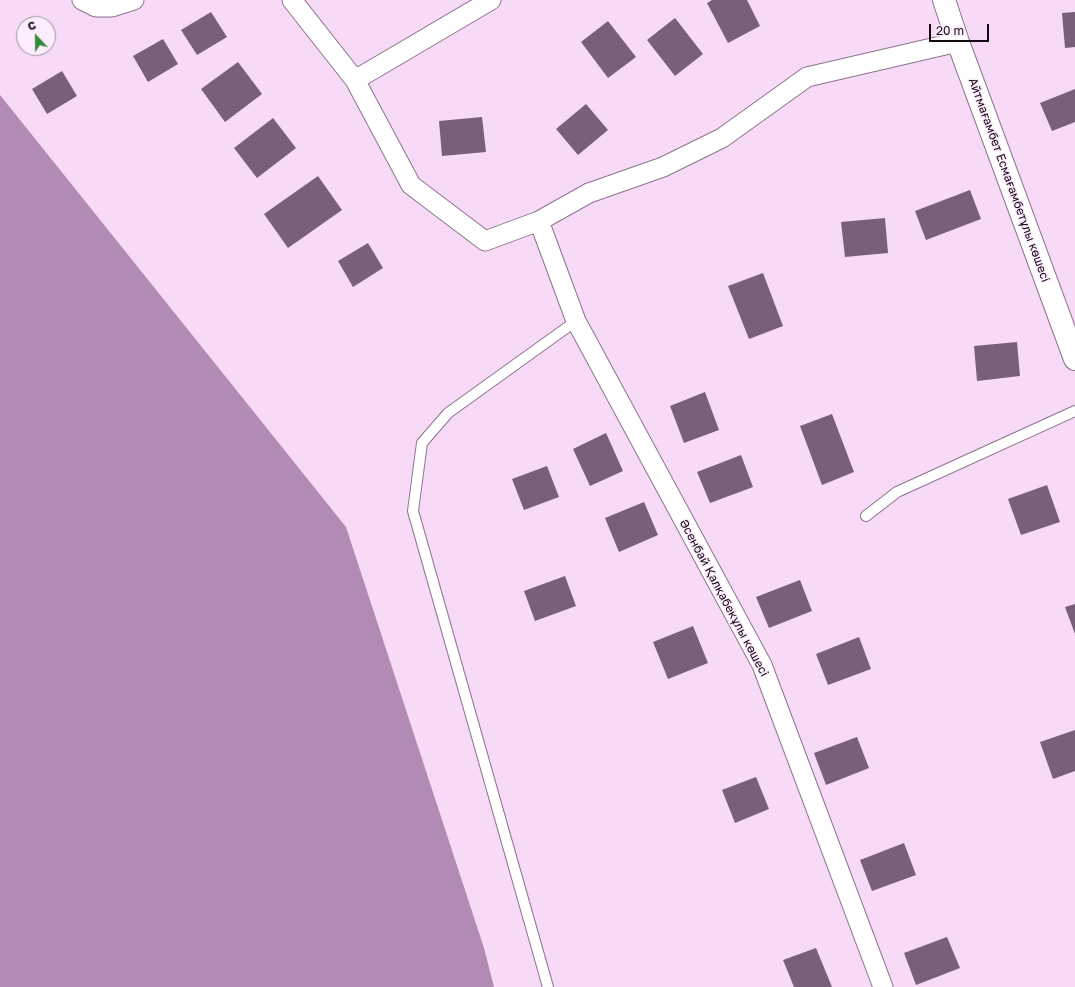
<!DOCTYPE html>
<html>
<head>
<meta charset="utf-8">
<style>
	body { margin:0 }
	#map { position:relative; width:1075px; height:987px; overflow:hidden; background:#f6daf6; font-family:"Golos Text",sans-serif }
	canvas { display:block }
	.north { position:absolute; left:16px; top:16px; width:40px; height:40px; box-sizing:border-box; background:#fcecfd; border:1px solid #9f929f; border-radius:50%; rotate:338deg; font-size:11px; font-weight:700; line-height:16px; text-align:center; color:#130a13 }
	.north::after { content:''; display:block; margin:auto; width:14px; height:18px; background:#308a3a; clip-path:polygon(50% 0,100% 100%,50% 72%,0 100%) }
	.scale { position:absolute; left:929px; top:24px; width:60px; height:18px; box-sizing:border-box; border:2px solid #130a13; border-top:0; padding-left:5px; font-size:12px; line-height:14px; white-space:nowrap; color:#130a13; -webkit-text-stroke:3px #fcecfd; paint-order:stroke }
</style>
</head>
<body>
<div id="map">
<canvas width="1075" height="987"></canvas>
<div class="north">С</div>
<div class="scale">20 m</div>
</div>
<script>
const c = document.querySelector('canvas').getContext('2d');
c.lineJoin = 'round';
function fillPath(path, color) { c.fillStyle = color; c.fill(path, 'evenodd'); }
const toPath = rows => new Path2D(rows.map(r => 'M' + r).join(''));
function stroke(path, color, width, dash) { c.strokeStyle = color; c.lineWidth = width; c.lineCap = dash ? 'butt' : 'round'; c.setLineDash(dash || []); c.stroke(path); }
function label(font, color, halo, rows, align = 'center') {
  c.font = font + ' "Golos Text",sans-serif'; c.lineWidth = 3; c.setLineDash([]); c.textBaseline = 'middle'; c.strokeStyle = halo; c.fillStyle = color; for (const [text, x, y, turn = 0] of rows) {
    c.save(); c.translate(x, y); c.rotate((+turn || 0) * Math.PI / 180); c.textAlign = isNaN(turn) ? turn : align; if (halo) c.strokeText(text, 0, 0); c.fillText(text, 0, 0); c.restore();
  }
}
const water = toPath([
	[0,95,346,527,484,948,494,987,0,987]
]);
const building = toPath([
	[712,0,747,0,760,26,728,43,707,3],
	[211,12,227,37,197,55,181,30],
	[1075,12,1075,47,1065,48,1062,13],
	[675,18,703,54,675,76,647,40],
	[608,21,636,57,608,78,581,42],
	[163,39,178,64,148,82,133,56],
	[238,62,262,94,225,122,201,89],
	[62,71,77,96,47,114,32,89],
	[1075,89,1075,122,1052,131,1040,103],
	[586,104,608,130,578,155,556,129],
	[482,117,486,152,442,156,439,121],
	[273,118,296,148,257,178,234,148],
	[318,176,342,210,288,248,264,214],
	[970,190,981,219,926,240,915,211],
	[885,218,888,253,845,257,841,222],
	[368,243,383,268,353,287,338,261],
	[763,273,783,326,749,339,728,286],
	[1017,342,1020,376,977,381,974,346],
	[705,392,719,430,684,443,670,406],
	[832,414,854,472,822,485,800,426],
	[606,433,623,471,590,486,573,449],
	[741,455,753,487,710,503,697,472],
	[547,466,559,497,524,510,512,479],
	[1047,485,1060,522,1021,535,1008,499],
	[644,502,658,535,619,552,605,518],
	[565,576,576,606,535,621,524,591],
	[800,580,812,611,769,628,756,597],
	[1075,604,1075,634,1065,607],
	[693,626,708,663,668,679,653,642],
	[859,637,871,669,828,685,816,654],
	[1075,730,1075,771,1053,779,1040,742],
	[857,737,869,768,826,785,814,753],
	[756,777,769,809,735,823,722,790],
	[904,843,916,875,872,891,860,860],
	[947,937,960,968,916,985,904,953],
	[816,948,832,987,794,987,783,960]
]);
const lane = toPath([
	[866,516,897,492,1075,411],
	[548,987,413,511,422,443,448,413,576,321]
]);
const street = toPath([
	[82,0,96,7,112,7,134,0],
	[292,0,355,80,411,185,485,241,539,221,589,193,663,167,722,138,807,77,958,42],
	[355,80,491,0],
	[539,221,576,321,762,665,883,987]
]);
const secondary = toPath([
	[944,0,958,42,1075,359]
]);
const streetNames = [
	["Айтмағамбет Есмағамбетұлы көшесі",1009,180,70],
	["Әсенбай Қалқабекұлы көшесі",724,598,62]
];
fillPath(water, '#b18bb3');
fillPath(building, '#786079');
stroke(lane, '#8d748d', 12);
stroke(street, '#8d748d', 21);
stroke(secondary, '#8d748d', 24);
stroke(lane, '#fff', 10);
stroke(street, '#fff', 19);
stroke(secondary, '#fff', 22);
label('12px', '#130a13', '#fcecfd', streetNames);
</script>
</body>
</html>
